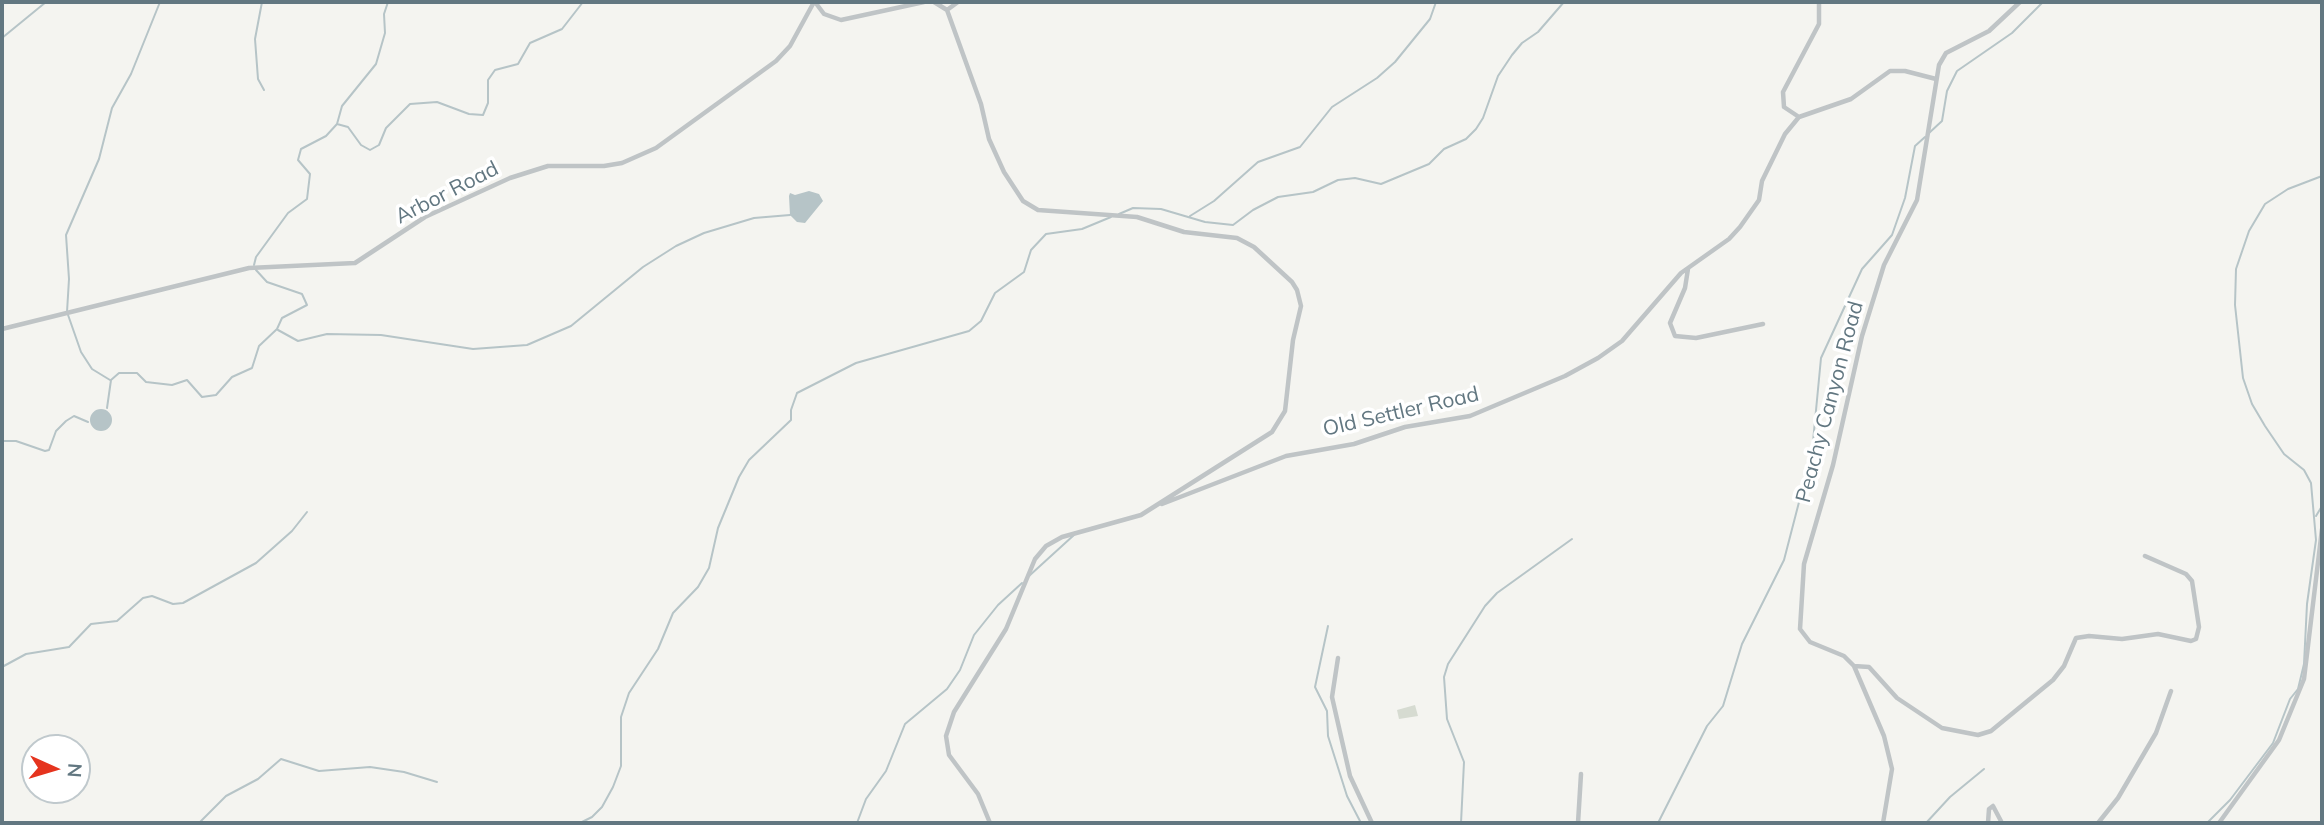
<!DOCTYPE html>
<html>
<head>
<meta charset="utf-8">
<style>
	body { margin:0 }
	#map { position:relative; width:2324px; height:825px; overflow:hidden; background:#f4f4f0; font-family:Mulish,sans-serif }
	canvas { display:block }
	.frame { position:absolute; inset:0; border:4px solid #627781; pointer-events:none }
	.north { position:absolute; left:21px; top:734px; width:70px; height:70px; box-sizing:border-box; background:#fff; border:2px solid #c0c9cd; border-radius:50%; rotate:94deg; font-size:19px; font-weight:700; line-height:28px; text-align:center; color:#627781 }
	.north::after { content:''; display:block; margin:auto; width:24px; height:32px; background:#e5341e; clip-path:polygon(50% 0,100% 100%,50% 72%,0 100%) }
</style>
</head>
<body>
<div id="map">
<canvas width="2324" height="825"></canvas>
<div class="frame"></div>
<div class="north">N</div>
</div>
<script>
const c = document.querySelector('canvas').getContext('2d');
c.lineJoin = 'round';
function fillPath(path, color) { c.fillStyle = color; c.fill(path, 'evenodd'); }
const toPath = rows => new Path2D(rows.map(r => 'M' + r).join(''));
function stroke(path, color, width, dash) { c.strokeStyle = color; c.lineWidth = width; c.lineCap = dash ? 'butt' : 'round'; c.setLineDash(dash || []); c.stroke(path); }
function label(font, color, halo, rows, align = 'center') {
  c.font = font + ' Mulish,sans-serif'; c.lineWidth = 7; c.setLineDash([]); c.textBaseline = 'middle'; c.strokeStyle = halo; c.fillStyle = color; for (const [text, x, y, turn = 0] of rows) {
    c.save(); c.translate(x, y); c.rotate((+turn || 0) * Math.PI / 180); c.textAlign = isNaN(turn) ? turn : align; if (halo) c.strokeText(text, 0, 0); c.fillText(text, 0, 0); c.restore();
  }
}
const green = toPath([
	[1415,705,1418,716,1399,719,1397,710]
]);
const water = toPath([
	[809,191,819,194,823,201,805,223,797,222,790,215,789,196,790,193,795,195],
	'90 420a11 11 0 1 1 22 0a11 11 0 1 1-22 0Z'
]);
const stream = toPath([
	[262,2,255,39,258,79,264,90],
	[2,38,46,2],
	[337,124,348,127,361,145,370,150,379,145,386,128,410,104,437,102,469,114,483,115,488,103,488,80,495,70,518,64,530,43,562,29,583,2],
	[1929,133,1942,121,1947,91,1957,71,2012,33,2043,2],
	[1119,214,1133,208,1161,209,1205,222,1233,225,1253,210,1278,197,1313,192,1338,180,1355,178,1381,184,1429,164,1444,149,1466,139,1476,129,1483,118,1498,76,1512,55,1522,43,1538,32,1564,2],
	[1190,216,1214,201,1258,162,1300,147,1332,107,1377,78,1395,62,1430,19,1436,2],
	[254,265,256,257,288,213,307,199,310,174,298,160,301,149,326,136,337,124,342,106,376,64,385,33,384,14,388,2],
	[278,330,298,341,327,334,381,335,473,349,527,345,571,326,643,267,676,246,704,233,754,218,790,215],
	[110,380,92,369,81,352,67,312,69,279,66,235,99,159,112,108,131,74,160,2],
	[107,408,111,380,119,373,137,373,146,382,172,385,187,380,202,397,216,395,232,377,252,368,259,346,277,329,282,318,307,305,302,294,267,282,256,270],
	[2,441,16,441,45,451,49,450,56,431,66,421,74,416,88,422],
	[2316,516,2322,506],
	[1029,576,1074,535],
	[1328,626,1315,687,1327,711,1328,736,1347,796,1361,823],
	[2,667,26,654,69,647,91,624,117,621,143,598,152,596,173,604,183,603,256,563,292,531,307,512],
	[199,823,226,796,258,779,281,759,319,771,370,767,404,772,437,782],
	[580,823,592,817,602,807,613,787,621,766,621,717,629,693,658,649,673,613,698,587,709,568,718,528,739,477,749,460,791,420,791,410,797,393,856,363,969,331,981,321,995,293,1024,272,1031,250,1046,234,1082,229,1111,217],
	[857,823,866,799,886,771,905,724,947,689,960,670,974,635,998,605,1022,583],
	[1461,823,1464,762,1447,719,1444,677,1448,664,1485,606,1497,593,1572,539],
	[1658,823,1707,726,1723,706,1742,644,1784,560,1812,452,1821,358,1862,269,1892,235,1905,198,1915,146,1925,137],
	[1926,823,1950,797,1984,769],
	[2207,823,2230,800,2273,743,2290,699,2298,689,2304,664,2307,604,2316,540,2311,483,2304,470,2284,454,2265,426,2252,404,2243,378,2235,305,2236,269,2249,231,2265,204,2288,189,2322,176]
]);
const minor = toPath([
	[815,2,824,14,841,20,924,2],
	[934,2,947,10,981,104,989,139,1004,172,1023,201,1038,210,1137,217,1184,232,1237,238,1254,247,1292,282,1297,290,1301,306,1293,340,1285,411,1272,432,1141,515,1062,537,1046,546,1035,559,1006,629,954,712,946,736,949,755,978,794,990,823],
	[947,10,958,2],
	[1799,117,1784,107,1783,92,1819,24,1819,2],
	[1688,269,1685,288,1670,323,1675,336,1696,338,1763,324],
	[2,329,249,268,355,263,425,217,510,178,548,166,604,166,622,163,656,148,776,61,790,46,814,2],
	[1162,504,1286,456,1354,444,1405,427,1470,416,1565,376,1598,358,1622,341,1681,273,1729,239,1740,227,1759,200,1762,181,1785,134,1799,117,1851,99,1890,71,1905,71,1936,79],
	[1338,658,1332,697,1350,776,1372,823],
	[1854,666,1869,667,1897,698,1942,728,1978,735,1991,731,2053,680,2064,666,2076,638,2089,636,2122,639,2158,634,2191,641,2196,639,2199,627,2192,581,2186,574,2145,556],
	[1578,823,1581,774],
	[1883,823,1892,769,1884,736,1854,666,1844,656,1810,642,1800,629,1804,564,1833,465,1862,336,1884,265,1917,200,1939,65,1946,53,1989,31,2020,2],
	[1988,823,1989,809,1993,806,2002,823],
	[2098,823,2118,798,2156,733,2171,691],
	[2219,823,2279,740,2304,679,2322,529]
]);
const streetNames = [
	["Arbor Road",447,193,-27],
	["Peachy Canyon Road",1830,402,-75],
	["Old Settler Road",1401,412,-13]
];
fillPath(green, '#d6dbd1');
fillPath(water, '#b6c4c7');
stroke(stream, '#b6c4c7', 2);
stroke(minor, '#bfc4c6', 4.5);
label('21px', '#627781', '#fff', streetNames);
</script>
</body>
</html>
